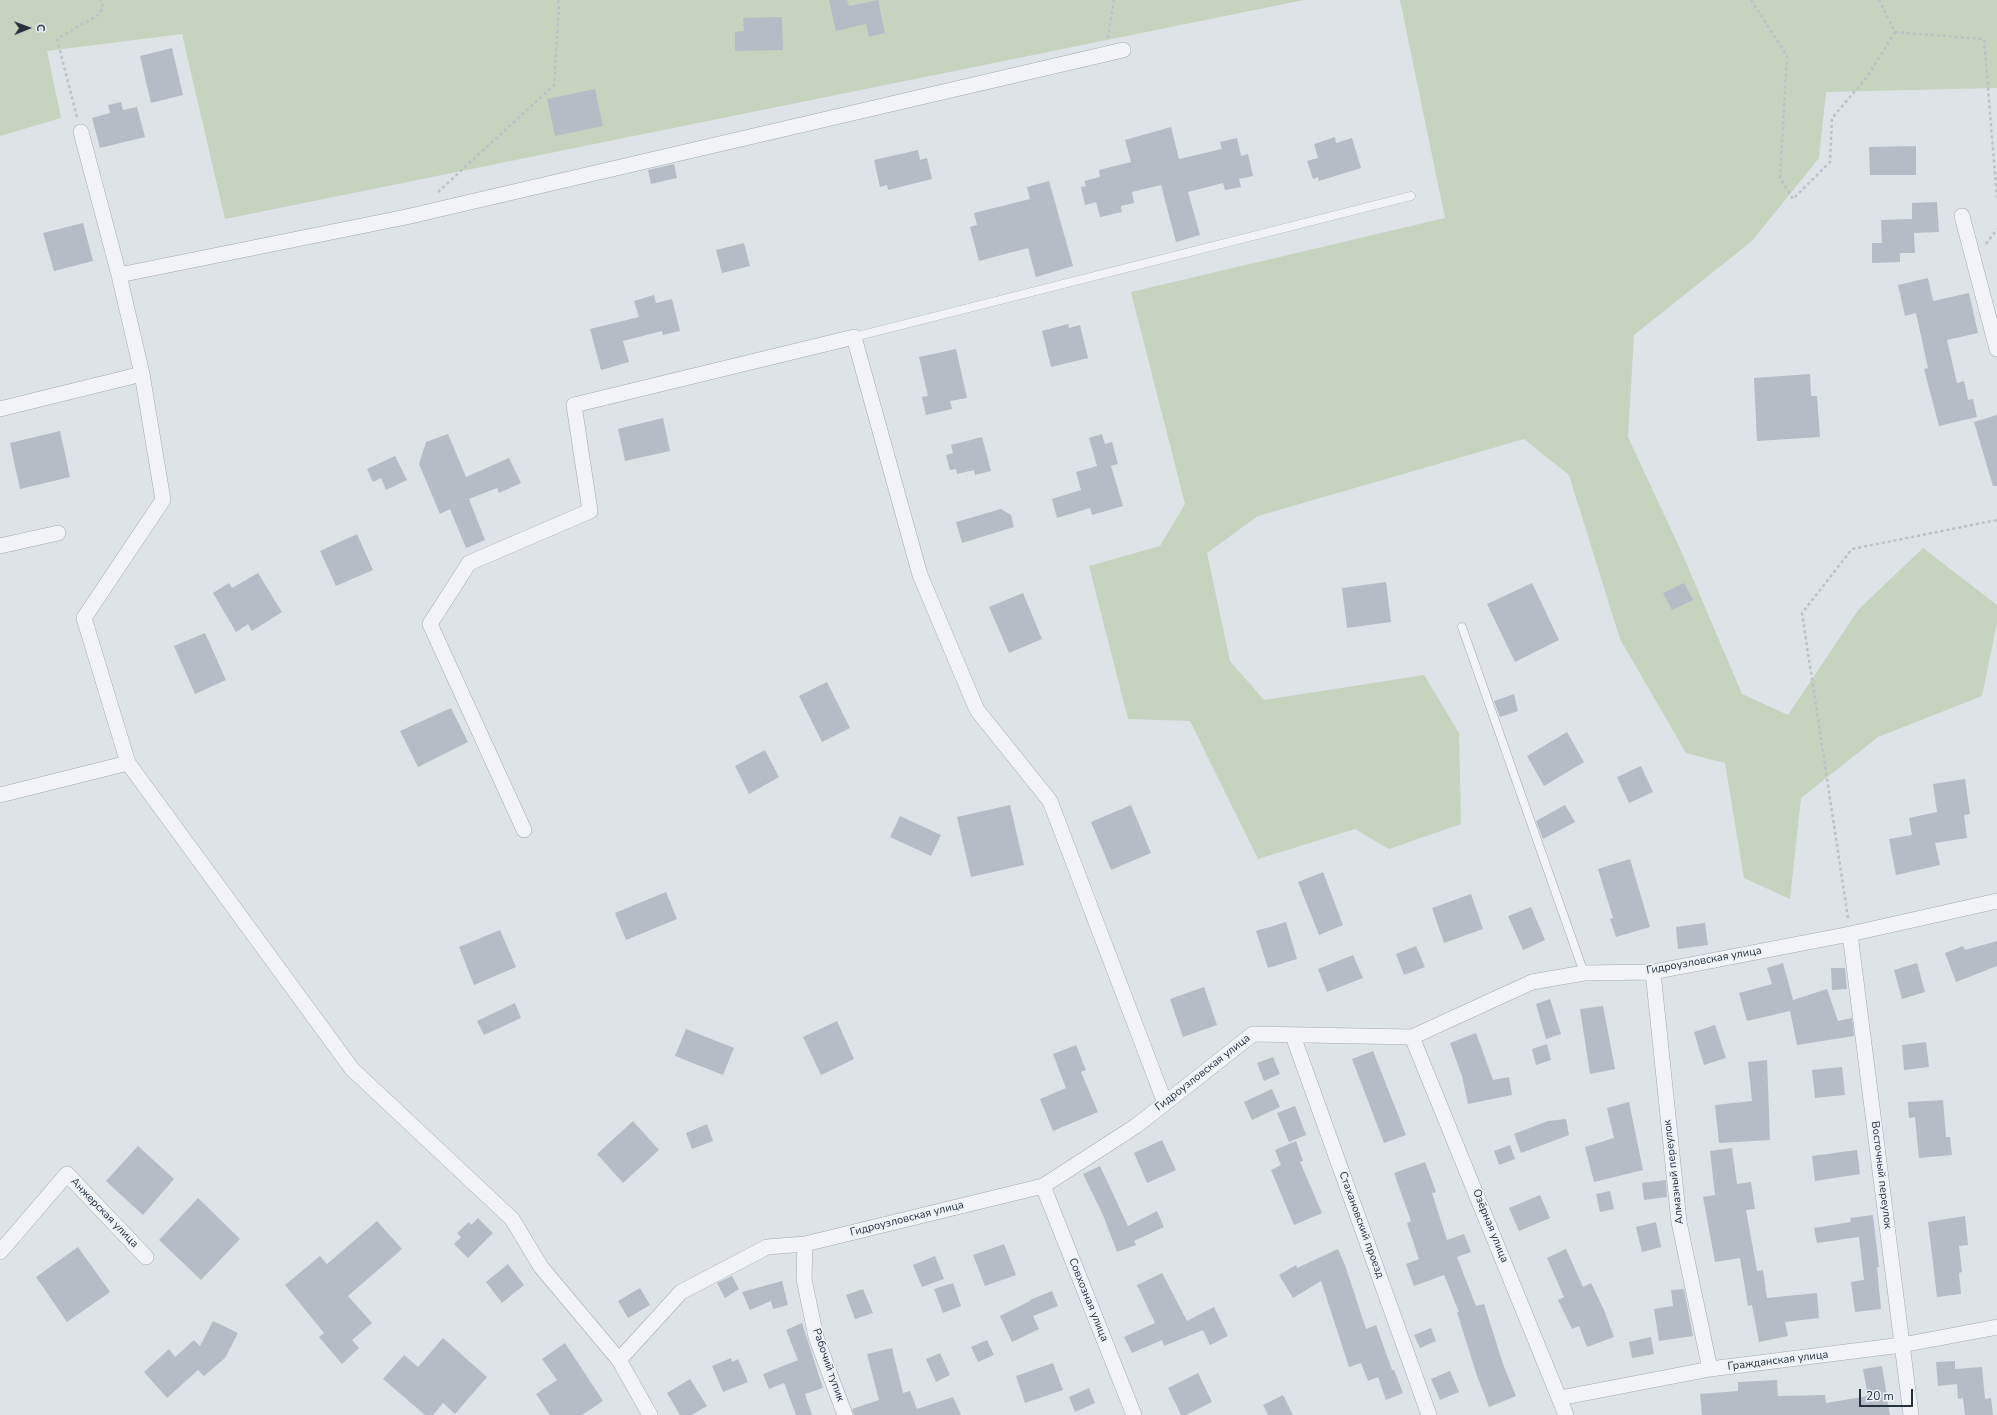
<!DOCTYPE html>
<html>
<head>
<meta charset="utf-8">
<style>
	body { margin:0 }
	#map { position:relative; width:1997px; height:1415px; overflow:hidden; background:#dee3e8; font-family:"Nunito Sans",sans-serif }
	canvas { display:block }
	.north { position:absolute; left:8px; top:8px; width:40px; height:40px; -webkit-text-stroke:3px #edf1f6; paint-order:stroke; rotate:89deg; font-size:11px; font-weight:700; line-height:16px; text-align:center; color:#263140 }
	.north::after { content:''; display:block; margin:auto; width:14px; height:18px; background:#263140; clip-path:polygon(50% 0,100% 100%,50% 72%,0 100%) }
	.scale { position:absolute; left:1859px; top:1389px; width:54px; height:18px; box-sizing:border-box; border:2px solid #263140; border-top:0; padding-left:5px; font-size:12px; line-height:14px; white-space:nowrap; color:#263140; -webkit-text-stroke:3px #edf1f6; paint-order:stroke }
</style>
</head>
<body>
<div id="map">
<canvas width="1997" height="1415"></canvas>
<div class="north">С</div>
<div class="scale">20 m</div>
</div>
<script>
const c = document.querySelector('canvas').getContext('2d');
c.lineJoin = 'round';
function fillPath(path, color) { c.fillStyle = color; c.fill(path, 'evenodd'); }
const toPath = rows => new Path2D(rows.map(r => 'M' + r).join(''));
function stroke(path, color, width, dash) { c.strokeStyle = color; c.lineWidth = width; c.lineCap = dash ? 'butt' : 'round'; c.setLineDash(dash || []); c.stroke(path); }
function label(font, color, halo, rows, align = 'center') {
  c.font = font + ' "Nunito Sans",sans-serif'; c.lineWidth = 3.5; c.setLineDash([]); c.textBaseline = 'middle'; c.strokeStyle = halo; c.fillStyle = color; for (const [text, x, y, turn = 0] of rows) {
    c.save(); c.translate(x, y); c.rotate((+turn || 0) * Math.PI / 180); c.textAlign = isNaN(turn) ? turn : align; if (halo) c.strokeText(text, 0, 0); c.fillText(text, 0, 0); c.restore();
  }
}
const green = toPath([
	[0,0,1304,0,225,219,182,34,47,51,61,118,0,136],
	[1400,0,1997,0,1997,88,1826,92,1819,158,1752,241,1634,335,1628,437,1682,553,1742,694,1788,715,1859,609,1923,548,1997,605,1997,623,1982,696,1878,737,1801,798,1790,899,1744,878,1725,763,1686,753,1620,639,1569,475,1524,439,1258,516,1207,553,1230,661,1264,700,1424,675,1459,733,1461,824,1389,849,1355,829,1258,859,1190,721,1128,719,1089,566,1160,546,1185,504,1131,292,1445,218]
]);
const building = toPath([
	[829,0,847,0,849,6,878,0,885,33,869,37,866,24,836,31],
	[782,17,783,50,735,51,735,32,744,31,743,18],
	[172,48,183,95,151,103,140,56],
	[595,89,603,126,555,136,547,99],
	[121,102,123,110,137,107,145,137,100,148,92,118,110,113,108,105],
	[1171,127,1179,159,1222,149,1220,142,1237,138,1241,156,1248,154,1253,176,1239,179,1241,187,1225,190,1223,183,1188,192,1200,235,1176,242,1161,185,1132,192,1134,203,1121,206,1122,212,1100,217,1096,202,1085,205,1081,187,1086,186,1084,181,1100,177,1099,170,1131,162,1125,140],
	[1335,137,1336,143,1352,138,1361,168,1319,181,1318,177,1313,179,1307,161,1318,158,1314,144],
	[1916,146,1916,175,1870,175,1869,147],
	[918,150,920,160,927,158,932,179,888,190,887,185,880,187,874,160],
	[674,164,677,178,651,184,648,170],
	[1049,181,1073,266,1036,277,1028,248,979,261,970,227,977,225,974,213,1030,199,1027,187],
	[1937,202,1939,232,1914,233,1915,253,1900,253,1900,262,1872,263,1872,243,1882,243,1881,220,1912,219,1912,203],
	[83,223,93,261,54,271,43,233],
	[744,243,750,266,722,273,716,250],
	[1928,278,1933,301,1969,293,1978,333,1947,340,1957,383,1964,381,1968,400,1973,399,1977,417,1939,426,1924,369,1928,368,1916,313,1905,316,1898,285],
	[654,295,656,303,672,299,680,331,663,335,662,331,623,341,629,362,601,370,590,329,639,317,634,301],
	[1068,324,1069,328,1080,325,1088,358,1051,367,1042,331],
	[956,349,967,398,950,401,952,409,926,415,922,397,928,396,919,357],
	[1810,374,1811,396,1817,396,1820,437,1757,441,1754,378],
	[1997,415,1997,486,1993,486,1974,422],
	[663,418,670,451,625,461,618,429],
	[60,431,70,477,20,489,10,443],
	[448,434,466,477,509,458,521,483,499,493,497,488,469,499,485,540,466,548,450,509,440,514,419,464,426,442],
	[1102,434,1105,444,1112,442,1118,464,1111,466,1123,506,1092,515,1090,508,1057,518,1052,499,1081,490,1076,472,1097,466,1089,438],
	[982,437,991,471,975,475,974,470,957,474,956,469,950,470,946,455,953,453,951,445],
	[395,456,407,480,386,490,381,478,373,482,367,469],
	[1001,509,1011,515,1014,527,962,543,956,522],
	[357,534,373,570,336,586,320,551],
	[258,573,282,612,252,631,248,624,236,632,213,593,229,583,232,588],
	[1386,582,1391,622,1347,628,1342,588],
	[1532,583,1559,640,1515,662,1487,604],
	[1684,583,1693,600,1672,610,1663,593],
	[1023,593,1042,639,1009,653,989,607],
	[205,633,226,680,195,694,174,646],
	[827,682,850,728,822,742,799,696],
	[1514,694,1518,711,1500,717,1494,701],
	[451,708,468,742,418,767,400,731],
	[1567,732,1584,762,1544,786,1527,756],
	[765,750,779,777,749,794,735,766],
	[1641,766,1653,792,1629,803,1617,777],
	[1965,779,1970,814,1964,815,1967,838,1935,843,1940,865,1896,875,1889,839,1912,835,1909,818,1937,812,1933,784],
	[1010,805,1024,865,971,877,957,817],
	[1131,805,1151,853,1111,870,1091,822],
	[1565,805,1575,822,1543,839,1536,821],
	[900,816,941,835,931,856,890,837],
	[1630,859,1650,927,1616,937,1610,919,1613,918,1598,869],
	[1323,872,1343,925,1319,935,1298,882],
	[666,892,677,919,626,940,615,913],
	[1471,894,1483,929,1444,943,1432,908],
	[1531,907,1545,940,1523,950,1508,916],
	[1286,922,1297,959,1268,968,1256,931],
	[1705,923,1708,945,1678,949,1676,927],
	[500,930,516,967,474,985,459,947],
	[1997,941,1997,966,1956,982,1945,953,1963,946,1965,950],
	[1416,946,1425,967,1404,975,1396,954],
	[1353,955,1363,978,1327,992,1318,969],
	[1783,963,1793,1000,1827,989,1838,1021,1852,1018,1854,1036,1797,1045,1790,1011,1747,1021,1739,993,1772,984,1767,968],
	[1917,963,1925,992,1902,999,1894,970],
	[1831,968,1845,968,1847,989,1832,990],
	[1204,987,1217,1025,1183,1037,1170,999],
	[1550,999,1561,1034,1546,1039,1536,1004],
	[515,1003,521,1018,484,1035,477,1021],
	[1603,1006,1615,1069,1590,1074,1580,1009],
	[837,1021,854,1059,821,1075,803,1037],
	[1715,1025,1726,1058,1704,1065,1694,1032],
	[686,1029,734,1048,723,1075,675,1056],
	[1476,1033,1493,1080,1509,1077,1512,1095,1468,1104,1462,1076,1450,1043],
	[1926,1042,1929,1067,1904,1070,1902,1045],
	[1547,1044,1551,1060,1536,1065,1532,1049],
	[1076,1045,1086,1070,1081,1072,1098,1112,1053,1131,1040,1099,1066,1088,1053,1054],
	[1373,1051,1406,1135,1384,1143,1352,1059],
	[1273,1057,1280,1074,1264,1081,1257,1063],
	[1767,1060,1770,1140,1719,1143,1715,1105,1752,1101,1748,1062],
	[1842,1067,1845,1095,1815,1098,1812,1070],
	[1272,1089,1280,1107,1252,1120,1244,1102],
	[1943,1100,1946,1137,1950,1137,1952,1155,1919,1158,1915,1117,1909,1118,1908,1102],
	[1629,1102,1643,1170,1594,1182,1585,1147,1614,1138,1607,1108],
	[1295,1106,1306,1135,1289,1142,1277,1113],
	[1566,1119,1569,1135,1521,1153,1514,1134,1548,1121],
	[633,1121,659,1150,623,1183,597,1154],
	[707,1124,713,1141,692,1149,686,1133],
	[1162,1140,1176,1170,1147,1183,1134,1153],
	[1296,1141,1303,1161,1300,1162,1322,1213,1294,1225,1271,1170,1281,1165,1275,1150],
	[1510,1145,1515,1159,1499,1165,1494,1151],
	[138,1146,174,1179,143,1215,106,1181],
	[1732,1148,1737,1184,1751,1182,1755,1209,1746,1210,1757,1271,1763,1270,1767,1298,1817,1293,1819,1318,1785,1322,1788,1336,1759,1342,1752,1305,1748,1306,1740,1258,1715,1262,1703,1197,1715,1195,1710,1151],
	[1857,1150,1860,1174,1815,1181,1812,1156],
	[1425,1162,1436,1192,1432,1193,1447,1240,1464,1234,1471,1252,1457,1257,1476,1306,1484,1304,1503,1364,1516,1396,1489,1407,1477,1376,1457,1312,1459,1312,1444,1275,1414,1286,1406,1264,1419,1259,1407,1223,1411,1221,1394,1173],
	[1100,1166,1128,1226,1157,1211,1164,1227,1134,1241,1136,1245,1117,1252,1103,1215,1083,1174],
	[1666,1180,1667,1197,1644,1200,1642,1183],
	[1610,1191,1614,1209,1600,1212,1596,1194],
	[1540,1195,1550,1218,1519,1231,1509,1208],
	[198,1198,240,1239,201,1280,159,1240],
	[1873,1215,1879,1267,1877,1267,1881,1309,1855,1312,1851,1282,1864,1280,1859,1237,1817,1243,1814,1228,1851,1222,1850,1218],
	[1965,1216,1968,1245,1959,1246,1962,1272,1959,1273,1961,1294,1937,1297,1928,1222],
	[478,1218,493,1233,468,1258,454,1244,461,1237,457,1233,469,1222,471,1225],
	[377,1221,402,1249,348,1296,372,1323,352,1340,359,1348,342,1364,319,1337,324,1333,285,1285,320,1256,327,1264],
	[1656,1222,1661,1247,1642,1252,1636,1227],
	[1004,1244,1016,1275,985,1286,973,1255],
	[78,1247,110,1292,67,1322,36,1277],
	[1338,1249,1345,1265,1366,1329,1376,1325,1392,1370,1394,1370,1403,1393,1386,1400,1378,1377,1368,1381,1361,1363,1349,1367,1321,1281,1293,1298,1279,1275,1296,1265,1297,1268],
	[1566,1249,1583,1287,1591,1283,1604,1310,1614,1337,1587,1347,1579,1326,1572,1329,1558,1300,1564,1297,1547,1258],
	[935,1256,944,1279,922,1287,913,1265],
	[508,1264,524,1285,502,1303,486,1282],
	[1162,1273,1187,1321,1214,1307,1228,1336,1210,1345,1203,1330,1164,1346,1162,1340,1132,1353,1124,1337,1155,1323,1137,1285],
	[732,1276,739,1289,725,1298,717,1283],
	[782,1281,788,1305,773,1309,771,1301,750,1310,742,1292],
	[953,1283,961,1306,943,1313,934,1289],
	[640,1288,650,1305,628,1318,618,1301],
	[863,1289,873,1313,855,1319,846,1295],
	[1684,1289,1693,1336,1659,1341,1654,1309,1673,1306,1671,1290],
	[1052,1291,1058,1306,1033,1316,1039,1329,1012,1342,1000,1316,1030,1301,1030,1300],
	[213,1321,238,1333,225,1358,204,1376,198,1370,167,1398,144,1372,169,1349,175,1357,194,1340,200,1346],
	[802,1323,823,1388,805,1394,812,1415,796,1415,784,1383,769,1389,763,1374,798,1360,786,1330],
	[1431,1328,1436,1341,1420,1348,1414,1335],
	[1651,1337,1654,1354,1632,1358,1629,1342],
	[443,1338,487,1377,455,1414,443,1403,433,1415,425,1415,383,1379,404,1355,418,1367],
	[987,1340,994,1355,978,1362,971,1347],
	[565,1343,603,1401,582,1415,550,1415,536,1394,557,1380,542,1359],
	[892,1348,903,1393,910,1391,917,1409,953,1397,961,1415,854,1415,852,1409,879,1400,867,1354],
	[940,1353,950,1375,936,1382,926,1359],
	[731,1358,732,1362,738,1359,748,1382,723,1392,712,1366],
	[1955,1361,1955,1369,1982,1367,1985,1399,1991,1398,1993,1415,1965,1415,1963,1398,1958,1399,1957,1384,1938,1386,1936,1362],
	[1053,1363,1063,1390,1025,1403,1016,1376],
	[1882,1366,1890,1415,1702,1415,1700,1394,1738,1391,1738,1382,1777,1380,1778,1396,1825,1395,1826,1403,1868,1396,1863,1369],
	[1450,1371,1459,1392,1440,1400,1431,1379],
	[1198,1373,1212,1402,1186,1415,1181,1415,1168,1388],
	[690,1379,707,1406,692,1415,680,1415,667,1393],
	[1089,1388,1095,1403,1075,1412,1069,1397],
	[1283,1395,1293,1415,1268,1415,1263,1405]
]);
const path = toPath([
	[1751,0,1787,56,1780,178,1793,199,1830,162,1832,118,1867,77,1895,32,1879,0],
	[1895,32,1984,39,1997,198],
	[1108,38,1114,0],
	[77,117,57,39,98,15,103,8,101,0],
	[438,192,554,85,559,6,558,0],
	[1986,244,1997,229],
	[1848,918,1802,613,1852,549,1997,520]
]);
const lane = toPath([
	[854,337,1411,196],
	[1462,627,1584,973]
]);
const street = toPath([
	[81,132,119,275,142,374,163,500,84,618,128,763],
	[1962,216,1997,349],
	[119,275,406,217,1123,50],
	[0,409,142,374],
	[0,546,58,533],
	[0,795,128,763,352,1069,512,1219,541,1267,619,1360],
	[524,830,430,624,469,563,590,511,574,405,854,337,920,575,977,710,1050,801,1165,1103],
	[1850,934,1911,1415],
	[1653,972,1679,1222,1710,1369],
	[1293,1036,1429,1415],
	[1412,1037,1566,1415],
	[1043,1186,1134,1415],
	[805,1244,804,1279,816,1337,845,1415],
	[0,1252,67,1174,146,1257],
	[1560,1398,1710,1369,1902,1345,1997,1327],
	[650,1415,619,1360,681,1292,767,1247,805,1244,1043,1186,1136,1126,1253,1034,1412,1037,1532,982,1584,973,1653,972,1850,934,1997,901]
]);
const streetNames = [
	["Гидроузловская улица",1704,961,-10],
	["Гидроузловская улица",1203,1073,-38],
	["Алмазный переулок",1674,1172,-97],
	["Восточный переулок",1881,1175,83],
	["Анжерская улица",104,1213,46],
	["Гидроузловская улица",907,1219,-14],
	["Стахановский проезд",1361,1225,70],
	["Озёрная улица",1490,1226,68],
	["Совхозная улица",1088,1300,68],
	["Гражданская улица",1778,1361,-7],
	["Рабочий тупик",828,1365,71]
];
fillPath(green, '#c5d3bf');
fillPath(building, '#b5bcc5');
stroke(lane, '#a3aab2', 9);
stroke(street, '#a3aab2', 16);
stroke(path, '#bcc1c7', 2.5, [3, 3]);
stroke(lane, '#f1f3f6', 8);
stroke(street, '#f1f3f6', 15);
label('11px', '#263140', '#edf1f6', streetNames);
</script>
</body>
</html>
